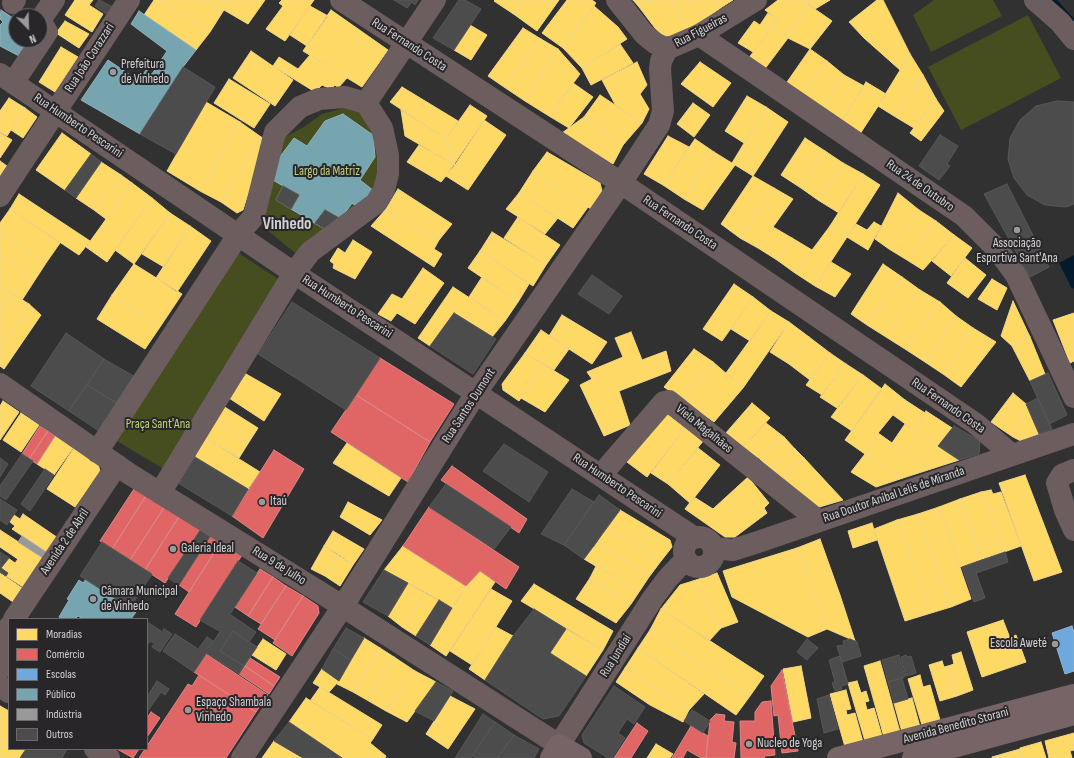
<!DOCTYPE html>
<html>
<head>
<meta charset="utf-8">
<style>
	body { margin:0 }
	#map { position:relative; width:1074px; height:758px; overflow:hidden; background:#323132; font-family:"Sofia Sans Condensed",sans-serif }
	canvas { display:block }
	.legend { position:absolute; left:8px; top:618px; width:140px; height:132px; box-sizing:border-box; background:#282629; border:1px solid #6c6a6d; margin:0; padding:5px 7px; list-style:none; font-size:12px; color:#d2d1d3 }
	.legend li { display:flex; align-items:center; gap:8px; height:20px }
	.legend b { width:20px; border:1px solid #6c6a6d }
	.north { position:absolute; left:8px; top:8px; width:40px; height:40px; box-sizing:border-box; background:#282629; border:1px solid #6c6a6d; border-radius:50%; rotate:157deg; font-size:11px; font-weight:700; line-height:16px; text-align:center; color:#d2d1d3 }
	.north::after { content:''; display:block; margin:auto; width:14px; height:18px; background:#9a999b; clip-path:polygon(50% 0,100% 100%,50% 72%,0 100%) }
</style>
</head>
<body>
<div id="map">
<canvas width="1074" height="758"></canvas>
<ul class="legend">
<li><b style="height:11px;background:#ffd966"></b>Moradias</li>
<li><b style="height:11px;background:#e06666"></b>Comércio</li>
<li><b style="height:11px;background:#6fa8dc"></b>Escolas</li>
<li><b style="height:11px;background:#76a5af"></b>Público</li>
<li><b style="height:11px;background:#999"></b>Indústria</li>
<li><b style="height:11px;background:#4d4c4c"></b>Outros</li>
</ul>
<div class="north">N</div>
</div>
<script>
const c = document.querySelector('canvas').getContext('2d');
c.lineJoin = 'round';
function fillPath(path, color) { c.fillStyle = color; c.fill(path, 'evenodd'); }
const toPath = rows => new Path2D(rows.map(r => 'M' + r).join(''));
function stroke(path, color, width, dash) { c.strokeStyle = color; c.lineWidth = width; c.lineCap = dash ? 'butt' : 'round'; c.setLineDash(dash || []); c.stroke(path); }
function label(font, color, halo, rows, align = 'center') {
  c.font = font + ' "Sofia Sans Condensed",sans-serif'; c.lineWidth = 4; c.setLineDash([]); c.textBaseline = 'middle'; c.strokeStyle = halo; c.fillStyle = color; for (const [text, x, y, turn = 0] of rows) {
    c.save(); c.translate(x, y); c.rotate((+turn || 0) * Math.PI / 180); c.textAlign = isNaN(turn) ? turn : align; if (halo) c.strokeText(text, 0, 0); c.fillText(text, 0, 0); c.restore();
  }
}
const green = toPath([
	[934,0,993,0,1002,16,931,52,913,15],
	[1028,15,1061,78,961,130,928,67],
	[352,106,378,129,381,182,299,256,262,226,283,138,304,127,322,114],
	[237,252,281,281,167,471,112,438]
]);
const water = toPath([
	[1074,255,1074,288,1072,289,1059,263]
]);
const homes = toPath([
	[75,0,93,0,89,5,103,14,92,32,65,15,75,0],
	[154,0,158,0,210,32,196,50,144,15,154,0],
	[158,0,201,0,222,13,210,32,158,0],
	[201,0,230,0,222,13,201,0],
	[230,0,265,0,248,24,224,10,230,0],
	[282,0,314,0,285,41,266,29,283,6,279,3,282,0],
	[495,0,524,0,515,15,494,1,495,0],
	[524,0,559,0,537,31,515,15,524,0],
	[567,0,592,0,596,3,563,48,542,33,567,0],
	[633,0,653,0,639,7,633,0],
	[653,0,672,0,689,29,674,36,661,36,639,7,653,0],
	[672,0,691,0,704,20,689,29,672,0],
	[691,0,714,0,722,7,704,20,691,0],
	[714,0,733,0,722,7,714,0],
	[778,0,803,0,809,5,788,38,772,27,778,19,765,10,778,0],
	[803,0,830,0,815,9,803,0],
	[877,0,883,0,910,54,900,70,864,38,849,22,877,0],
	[809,5,832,21,810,49,788,38,809,5],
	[310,6,328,16,307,46,290,35,310,6],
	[594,6,618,27,627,39,582,68,563,48,594,6],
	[331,10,388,50,362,87,303,51,331,10],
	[768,13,778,19,753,52,738,43,754,21,760,25,768,13],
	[65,21,89,34,79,48,56,33,65,21],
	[470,25,487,35,471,60,454,50,470,25],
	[772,27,788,38,764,70,748,59,772,27],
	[523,28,541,39,504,87,488,76,523,28],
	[541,39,558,49,525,101,504,87,541,39],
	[620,44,633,63,591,85,582,68,620,44],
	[61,47,78,57,55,92,39,82,61,47],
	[558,49,580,74,549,116,525,101,558,49],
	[810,49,827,61,801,97,785,85,810,49],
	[251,51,293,80,275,106,233,78,251,51],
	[910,54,923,75,894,116,878,106,910,54],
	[310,55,347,78,338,88,335,85,331,89,322,85,315,92,273,66,279,57,298,69,310,55],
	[827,61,844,75,820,109,801,97,827,61],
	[637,62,647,85,640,94,649,109,642,123,616,106,602,80,637,62],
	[700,62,731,83,713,107,681,84,700,62],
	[844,75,864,86,841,123,820,109,844,75],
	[923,75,936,99,914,128,894,116,923,75],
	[229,79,270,104,254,128,214,103,229,79],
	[866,82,886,94,858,137,841,123,866,82],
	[573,83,593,97,569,128,549,116,573,83],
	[402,87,458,121,446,139,390,102,402,87],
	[600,95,642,123,623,145,584,117,600,95],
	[747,96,766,107,744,143,725,131,747,96],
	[9,98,25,108,7,136,0,132,0,111,9,98],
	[936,99,944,111,921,141,910,133,936,99],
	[206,102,240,122,200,191,167,171,206,102],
	[693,103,710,115,694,137,677,124,693,103],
	[470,105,487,116,455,165,446,139,470,105],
	[766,107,788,122,753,176,732,163,766,107],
	[25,108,37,117,23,138,11,130,25,108],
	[401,110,446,139,455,165,405,136,401,110],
	[584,117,623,145,613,164,562,133,584,117],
	[484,120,506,135,468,190,446,176,484,120],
	[240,122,261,137,221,202,200,191,240,122],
	[0,133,12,140,0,158,0,133],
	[62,133,91,154,65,190,36,170,62,133],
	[668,136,689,147,663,185,644,174,668,136],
	[261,137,265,140,243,210,237,213,221,202,261,137],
	[805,138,825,151,801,188,781,175,805,138],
	[695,139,714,152,684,199,663,185,695,139],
	[419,145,455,165,441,182,407,162,419,145],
	[825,151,843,163,818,200,801,188,825,151],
	[547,152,600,183,602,191,591,209,533,171,547,152],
	[714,152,735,165,703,210,684,199,714,152],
	[0,161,7,166,0,176,0,161],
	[101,162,121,175,94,210,76,198,101,162],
	[843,163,863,174,839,213,818,200,843,163],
	[533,171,588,207,573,228,519,193,533,171],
	[863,174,880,185,847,237,830,226,863,174],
	[121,175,132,183,106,219,94,210,121,175],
	[753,176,774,188,740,238,721,224,753,176],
	[132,183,152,198,107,262,86,247,132,183],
	[774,188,793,199,758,248,740,238,774,188],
	[398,189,452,224,439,240,386,209,398,189],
	[519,193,558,218,545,234,506,209,519,193],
	[898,193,919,210,889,249,875,239,898,193],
	[19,194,90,241,79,255,10,209,19,194],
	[152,198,170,213,134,264,115,250,152,198],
	[10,209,60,243,46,263,0,234,0,223,10,209],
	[386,209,439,240,434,249,442,254,434,267,371,226,386,209],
	[919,210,936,221,907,260,889,249,919,210],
	[170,213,190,226,164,267,142,254,170,213],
	[518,217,560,245,546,265,504,238,518,217],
	[936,221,954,235,923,270,907,260,936,221],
	[874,222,881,226,868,250,847,237,856,224,867,230,874,222],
	[190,226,211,241,177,292,156,278,190,226],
	[830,226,847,237,815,286,795,273,830,226],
	[773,227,792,238,777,260,758,248,773,227],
	[492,232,546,265,533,286,480,251,492,232],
	[0,234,46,263,35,280,0,256,0,234],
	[954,235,972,248,951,276,932,261,954,235],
	[792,238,812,250,795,273,777,260,792,238],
	[353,240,372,252,355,279,333,268,334,264,330,261,338,248,345,253,353,240],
	[480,251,529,284,518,302,468,268,480,251],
	[0,256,35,280,22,300,0,286,0,256],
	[965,258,986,275,968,298,947,283,965,258],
	[831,262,851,274,835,297,815,286,831,262],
	[134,264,182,294,160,327,112,295,134,264],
	[883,264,902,277,867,325,851,314,883,264],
	[423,268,444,283,415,324,397,313,391,321,378,314,392,294,402,299,423,268],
	[482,277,518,302,505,321,469,297,482,277],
	[902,277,920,290,886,337,867,325,902,277],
	[992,279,1007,288,997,310,978,299,992,279],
	[734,284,753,297,722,341,703,329,734,284],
	[0,286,13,294,0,312,0,286],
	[453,287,505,321,492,337,454,313,430,346,418,338,453,287],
	[920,290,940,302,905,349,886,337,920,290],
	[13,294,29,304,0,349,0,312,13,294],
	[112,295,160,327,145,349,97,319,112,295],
	[753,297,771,311,750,341,731,329,753,297],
	[1013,301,1030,337,1012,346,1001,336,1013,301],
	[940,302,956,316,925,362,905,349,940,302],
	[29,304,41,315,4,369,0,366,0,349,29,304],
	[771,311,789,322,743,388,726,373,771,311],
	[1074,313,1074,361,1070,363,1053,320,1074,313],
	[562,315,607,342,592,364,549,336,562,315],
	[956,316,973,328,943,374,925,362,956,316],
	[789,322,809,337,789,364,770,352,789,322],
	[973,328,996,342,961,387,943,374,973,328],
	[541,330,569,349,554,370,525,353,541,330],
	[631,332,642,360,666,351,671,371,619,391,630,425,604,436,580,385,592,379,587,372,623,357,615,338,631,332],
	[809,337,830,353,810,380,789,364,809,337],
	[1030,337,1045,374,1030,381,1012,346,1030,337],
	[694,349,713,362,683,400,664,387,694,349],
	[525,353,543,364,519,401,503,390,502,384,525,353],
	[830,353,846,364,822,395,806,385,830,353],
	[713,362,743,388,714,422,683,400,713,362],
	[543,364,569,380,545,412,521,398,543,364],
	[846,364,863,375,837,408,820,397,846,364],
	[246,374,281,394,264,421,229,398,246,374],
	[863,375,882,389,852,431,831,417,863,375],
	[885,384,905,400,878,433,865,454,845,440,885,384],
	[1013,393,1026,404,1013,437,991,422,1013,393],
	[905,400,925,413,914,430,893,415,905,400],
	[3,401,19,412,0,440,0,406,3,401],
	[752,403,770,418,743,447,725,434,752,403],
	[1026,404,1039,434,1021,441,1013,437,1026,404],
	[223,406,258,428,249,442,214,421,223,406],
	[926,411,952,428,938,446,914,430,926,411],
	[21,413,39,425,21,452,3,440,21,413],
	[667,414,685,428,647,477,627,462,667,414],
	[214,421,249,442,239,458,204,437,214,421],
	[766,423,784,437,760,459,743,447,766,423],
	[905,424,959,460,931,469,892,443,905,424],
	[685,428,704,440,668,484,651,473,685,428],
	[878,433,892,443,931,469,903,478,865,454,878,433],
	[55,436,73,448,54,475,37,464,55,436],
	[204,437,260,472,248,489,195,457,204,437],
	[784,437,795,449,770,469,760,459,784,437],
	[347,443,401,478,389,496,333,463,347,443],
	[74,448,98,464,100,471,75,507,47,489,74,448],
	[698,448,720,465,690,503,668,484,698,448],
	[795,449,804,458,782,479,770,469,795,449],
	[865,454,903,478,876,487,851,472,865,454],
	[804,458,843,500,816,508,782,479,804,458],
	[1025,475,1062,572,1034,581,999,483,1025,475],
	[748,477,769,503,764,508,767,513,735,537,725,537,685,509,694,497,713,509,748,477],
	[991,490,993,494,1001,492,1021,546,1004,552,981,492,991,490],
	[981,492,1004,552,982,559,960,499,981,492],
	[960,499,982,559,960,567,939,507,960,499],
	[348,502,382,520,370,535,340,517,348,502],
	[939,507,971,599,951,607,918,514,939,507],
	[620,510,670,540,672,547,661,561,605,528,620,510],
	[23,514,58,538,48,553,12,529,15,526,10,522,14,515,20,519,23,514],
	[918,514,951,607,931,613,897,520,918,514],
	[897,520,931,613,905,621,874,529,897,520],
	[872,523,877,540,853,548,848,531,872,523],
	[605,528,661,561,649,577,597,543,605,528],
	[0,530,43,558,34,570,0,547,0,530],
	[333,531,364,549,353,565,324,546,333,531],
	[820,539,840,595,855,641,827,629,797,548,820,539],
	[597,543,649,577,639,592,584,559,597,543],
	[324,546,338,554,325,576,311,569,324,546],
	[403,546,466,586,452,608,384,570,403,546],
	[797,548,827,629,808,637,732,597,723,571,797,548],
	[338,554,353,565,340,586,325,576,338,554],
	[8,558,15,563,18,559,34,570,29,579,5,563,8,558],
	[5,563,29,579,23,587,6,576,8,573,1,568,5,563],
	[596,566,639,592,631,604,590,578,596,566],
	[480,571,495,582,446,656,430,645,466,586,480,571],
	[0,573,22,588,13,602,0,593,0,573],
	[717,573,738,622,721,628,693,581,717,573],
	[590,578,631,604,616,623,576,599,590,578],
	[693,581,721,628,709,641,661,609,680,585,693,581],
	[408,583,425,592,402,627,388,616,408,583],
	[534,584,613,631,603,650,521,601,534,584],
	[491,589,512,601,472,665,450,651,491,589],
	[425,592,439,600,416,636,402,627,425,592],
	[661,609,764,676,750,696,650,630,661,609],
	[1003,620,1010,638,1016,635,1026,662,982,677,967,632,1003,620],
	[496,627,513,636,485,680,469,669,496,627],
	[566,629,603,650,586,676,550,653,566,629],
	[650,630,750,696,736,715,638,648,650,630],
	[364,638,380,648,353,692,337,684,364,638],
	[263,639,286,654,276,670,252,655,263,639],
	[380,648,394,657,367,700,353,692,380,648],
	[638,648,704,694,689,710,625,668,638,648],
	[961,652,973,690,957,696,948,666,954,664,952,655,961,652],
	[394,657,415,671,386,711,367,700,394,657],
	[880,661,900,732,884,737,864,666,880,661],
	[942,661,944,667,948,666,957,696,940,701,929,665,942,661],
	[801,666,811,718,793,722,783,669,801,666],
	[625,668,689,710,683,722,650,705,616,682,625,668],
	[322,669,339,681,329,692,313,683,322,669],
	[415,671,436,682,407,722,386,711,415,671],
	[920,675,923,687,930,685,940,720,922,725,908,679,920,675],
	[857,681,861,693,866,691,869,701,865,702,867,710,874,708,882,736,865,741,848,683,857,681],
	[320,687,382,725,373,739,310,701,320,687],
	[846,690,851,709,846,710,847,715,855,713,863,742,845,747,830,694,846,690],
	[450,696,475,709,448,749,426,734,450,696],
	[306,698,373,739,370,743,386,756,385,758,342,758,289,722,306,698],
	[912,698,920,727,902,732,894,703,912,698],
	[0,706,9,711,9,730,0,745,0,706],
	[9,730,9,749,26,749,20,758,0,758,0,745,9,730],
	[1074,733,1074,750,1070,751,1072,758,1049,758,1045,741,1074,733],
	[274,741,303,758,262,758,274,741],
	[1041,742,1046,758,1023,758,1020,748,1041,742],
	[656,744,673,754,670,758,647,758,656,744],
	[1020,749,1023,758,992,758,992,757,1020,749]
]);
const shops = toPath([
	[380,358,454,404,430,442,356,395,380,358],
	[356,395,430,442,408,482,331,432,356,395],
	[40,426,48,431,29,459,22,454,40,426],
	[48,431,55,436,37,464,29,459,48,431],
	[274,450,304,469,263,538,232,516,274,450],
	[452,466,527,519,519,533,441,480,452,466],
	[134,489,146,496,112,549,100,541,134,489],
	[146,496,164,508,130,560,112,549,146,496],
	[165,506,180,515,145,570,130,560,165,506],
	[429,507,519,567,506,589,480,571,466,586,403,546,429,507],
	[180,515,201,529,165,583,145,570,180,515],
	[211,535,221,542,189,592,179,585,211,535],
	[221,542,242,555,196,627,175,614,221,542],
	[260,569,273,577,248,616,235,607,260,569],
	[273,577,286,586,261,624,248,616,273,577],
	[286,586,303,596,275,640,258,629,286,586],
	[303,596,318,606,319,613,292,656,273,643,303,596],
	[206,654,268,695,256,712,194,672,206,654],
	[250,658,280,677,274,686,245,666,250,658],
	[245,666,274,686,269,694,239,674,245,666],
	[782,670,798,751,782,753,778,715,774,716,771,686,782,670],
	[199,675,256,712,226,758,139,758,145,749,147,749,147,746,188,684,192,686,199,675],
	[771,701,775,755,765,756,764,758,741,758,740,721,755,721,755,712,762,702,771,701],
	[151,712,160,718,147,737,147,718,151,712],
	[716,714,725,715,724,721,734,722,732,742,736,743,734,758,706,758,710,720,716,714],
	[637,723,648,731,631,758,614,758,637,723],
	[691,726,708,736,706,758,701,758,687,750,683,758,672,758,691,726],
	[117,749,139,749,133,758,117,749]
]);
const schools = toPath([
	[1072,626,1074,632,1074,671,1065,674,1052,633,1072,626]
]);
const public = toPath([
	[1,10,16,20,16,40,37,40,21,57,0,46,0,25,3,22,0,19,1,10],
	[139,11,196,50,183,67,140,134,81,100,108,60,139,81,146,70,152,74,167,51,131,24,139,11],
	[343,114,373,135,375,157,360,180,374,191,361,210,352,203,331,233,276,200,283,186,273,180,279,158,294,138,307,146,325,121,343,114],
	[86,579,136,612,131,619,83,619,78,616,75,619,62,619,59,617,69,600,67,599,79,580,83,583,86,579]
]);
const industry = toPath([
	[22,536,46,552,43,558,18,542,22,536]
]);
const stream = toPath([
	[1054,0,1074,22]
]);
const building = toPath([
	[99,0,113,7,108,15,95,6,99,0],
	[394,0,418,0,415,5,412,2,407,8,394,0],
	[459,0,465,0,481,9,454,50,433,38,459,0],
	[183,67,215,87,176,154,140,134,183,67],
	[1057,101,1074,102,1074,204,1066,207,1045,205,1027,195,1014,178,1008,159,1010,138,1020,120,1036,106,1057,101],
	[940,135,958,146,947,164,950,166,939,180,919,166,940,135],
	[91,154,101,162,76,198,65,190,91,154],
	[1007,184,1049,267,1030,277,984,194,1007,184],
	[283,186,299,195,291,209,276,200,283,186],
	[325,210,341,219,331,233,315,223,325,210],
	[592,275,622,296,609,314,578,294,592,275],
	[292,302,380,358,346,410,258,354,292,302],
	[454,313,496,339,473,374,430,346,454,313],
	[66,333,104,359,69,411,31,386,66,333],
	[104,359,137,378,120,405,87,385,104,359],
	[1048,373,1067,415,1049,424,1030,381,1048,373],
	[87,385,120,405,102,433,69,411,87,385],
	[1038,398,1052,429,1039,434,1026,404,1038,398],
	[954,426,980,441,979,454,959,460,938,446,954,426],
	[504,444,548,472,529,502,483,471,504,444],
	[22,454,33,461,6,500,0,496,0,486,22,454],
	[195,457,248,489,232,516,178,483,195,457],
	[0,458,8,464,0,477,0,458],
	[45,469,54,475,30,511,21,504,45,469],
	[446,484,511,527,494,549,429,507,446,484],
	[572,489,594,502,564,545,541,534,572,489],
	[599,495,620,510,584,559,564,545,599,495],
	[0,499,17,510,7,525,0,520,0,499],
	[201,529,211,535,179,585,168,578,201,529],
	[102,542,152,574,130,608,80,576,102,542],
	[0,552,9,558,1,568,8,573,6,576,0,572,0,552],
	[1005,552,1008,562,976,573,985,598,974,602,962,567,1005,552],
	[238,561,257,573,219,631,200,620,238,561],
	[384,570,408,583,388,616,363,602,384,570],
	[439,600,452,608,430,645,416,636,439,600],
	[534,609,566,629,550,653,586,676,559,716,543,719,485,680,513,636,534,609],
	[231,615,256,632,249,642,233,631,220,651,244,666,239,674,206,653,231,615],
	[147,622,161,631,153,643,150,641,147,645,147,622],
	[346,628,364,638,351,660,333,649,346,628],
	[164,629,172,634,160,652,152,647,164,629],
	[233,631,257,647,244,666,220,651,233,631],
	[175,634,206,654,194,672,163,651,175,634],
	[207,637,213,641,205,652,199,648,207,637],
	[807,639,818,648,807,660,797,652,807,639],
	[850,639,857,642,861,656,842,662,837,646,844,645,843,641,850,639],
	[333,649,351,660,339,681,322,669,333,649],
	[899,655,905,677,888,682,882,660,899,655],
	[906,655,907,657,911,656,916,673,906,676,901,657,906,655],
	[840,656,848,684,841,686,842,689,835,691,832,683,835,682,829,660,840,656],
	[902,678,908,699,894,703,888,682,902,678],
	[157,681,169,689,165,695,161,692,147,712,147,697,157,681],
	[436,682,453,691,434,721,415,711,436,682],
	[614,686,645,707,634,724,627,719,618,733,625,738,612,758,608,758,584,743,582,735,614,686],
	[829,695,838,729,824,733,817,699,829,695],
	[692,710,710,721,703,733,684,721,692,710],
	[483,714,495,722,471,758,455,758,483,714],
	[289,722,342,758,303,758,274,741,289,722],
	[495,722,514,735,497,758,476,758,472,756,495,722],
	[514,735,539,749,534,758,497,758,514,735],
	[26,749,67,749,62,758,20,758,26,749]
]);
const minor = toPath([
	[341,0,621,183,976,424,1012,455],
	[617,0,644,34,655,43,667,49],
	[1035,0,1060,22,1074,39],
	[13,3,15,0],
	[699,35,964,216,997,249,1016,275,1074,397],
	[667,49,699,35,756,0],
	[0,74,294,273,695,538],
	[13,83,47,32,40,20,54,0],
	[366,103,435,0],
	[0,196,129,0],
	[0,384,128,473,331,599,559,745,653,598,668,578,686,559],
	[97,452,238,235,254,216,275,132,300,107,319,99,345,97,366,103,382,128,388,155,388,174,384,190,376,203,310,252,294,273,160,493],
	[1074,470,1062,475,1057,483,1065,510,1074,530],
	[601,475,664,402,669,401,819,521],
	'684 552a15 15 0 1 1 30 0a15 15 0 1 1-30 0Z',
	[714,548,733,550,758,542,1074,434],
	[14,619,117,465],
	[0,640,9,627],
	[0,669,9,655],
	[0,686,9,692],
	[95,749,109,758],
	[242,758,343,606,476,393,621,183,659,125,663,111,660,69,661,61,667,49]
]);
const major = toPath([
	[551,758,559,745,581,758],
	[838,758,1074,695],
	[913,758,1074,714]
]);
const markers = [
	[113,72,4,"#9a999b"],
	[1017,230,4,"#9a999b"],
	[262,502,4,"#9a999b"],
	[173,549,4,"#9a999b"],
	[93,599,4,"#9a999b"],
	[1055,644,4,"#9a999b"],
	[188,710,4,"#9a999b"],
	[749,744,4,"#9a999b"]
];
const streetNames = [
	["Rua Figueiras",701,31,-28],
	["Rua Fernando Costa",409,45,33],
	["Rua João Corazzari",90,58,-57],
	["Rua Humberto Pescarini",78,126,34],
	["Rua 24 de Outubro",920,186,35],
	["Rua Fernando Costa",680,223,34],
	["Rua Humberto Pescarini",347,307,33],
	["Rua Santos Dumont",469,406,-57],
	["Rua Fernando Costa",948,406,35],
	["Viela Magalhães",704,429,39],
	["Rua Humberto Pescarini",617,486,34],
	["Rua Doutor Aníbal Lelis de Miranda",894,495,-19],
	["Avenida 2 de Abril",65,542,-56],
	["Rua 9 de Julho",279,566,32],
	["Rua Jundiaí",616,656,-58],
	["Avenida Benedito Storani",956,726,-15]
];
const poiNames = [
	["Prefeitura",121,65],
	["de Vinhedo",121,80],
	["Associação",1017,244,"center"],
	["Esportiva Sant'Ana",1017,259,"center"],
	["Itaú",270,502],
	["Galeria Ideal",181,549],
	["Câmara Municipal",101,592],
	["de Vinhedo",101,607],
	["Escola Aweté",1047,644,"right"],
	["Espaço Shambala",196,703],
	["Vinhedo",196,718],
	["Nucleo de Yoga",757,744]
];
const parkNames = [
	["Largo da Matriz",327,172],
	["Praça Sant'Ana",158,425]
];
const districtNames = [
	["Vinhedo",287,225]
];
fillPath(green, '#464e1f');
fillPath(water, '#041b2c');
fillPath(homes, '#ffd966');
stroke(homes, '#f2d787', 1);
fillPath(shops, '#e06666');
stroke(shops, '#dc8687', 1);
fillPath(schools, '#6fa8dc');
stroke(schools, '#8db4d9', 1);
fillPath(public, '#76a5af');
stroke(public, '#92b2ba', 1);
fillPath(industry, '#999');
stroke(industry, '#aaa', 1);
stroke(stream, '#041b2c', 4.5);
fillPath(building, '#4d4c4c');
stroke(building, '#585757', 1);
stroke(minor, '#6c5d5f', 22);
stroke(major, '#776467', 22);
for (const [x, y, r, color] of markers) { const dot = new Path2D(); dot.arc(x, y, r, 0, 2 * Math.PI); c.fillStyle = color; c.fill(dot); stroke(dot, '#282629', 1.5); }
label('13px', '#d2d1d3', '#282629', streetNames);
label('13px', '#d2d1d3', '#282629', poiNames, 'left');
label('13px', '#c3d47c', '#282629', parkNames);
label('bold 17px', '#d2d1d3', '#282629', districtNames);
</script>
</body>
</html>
